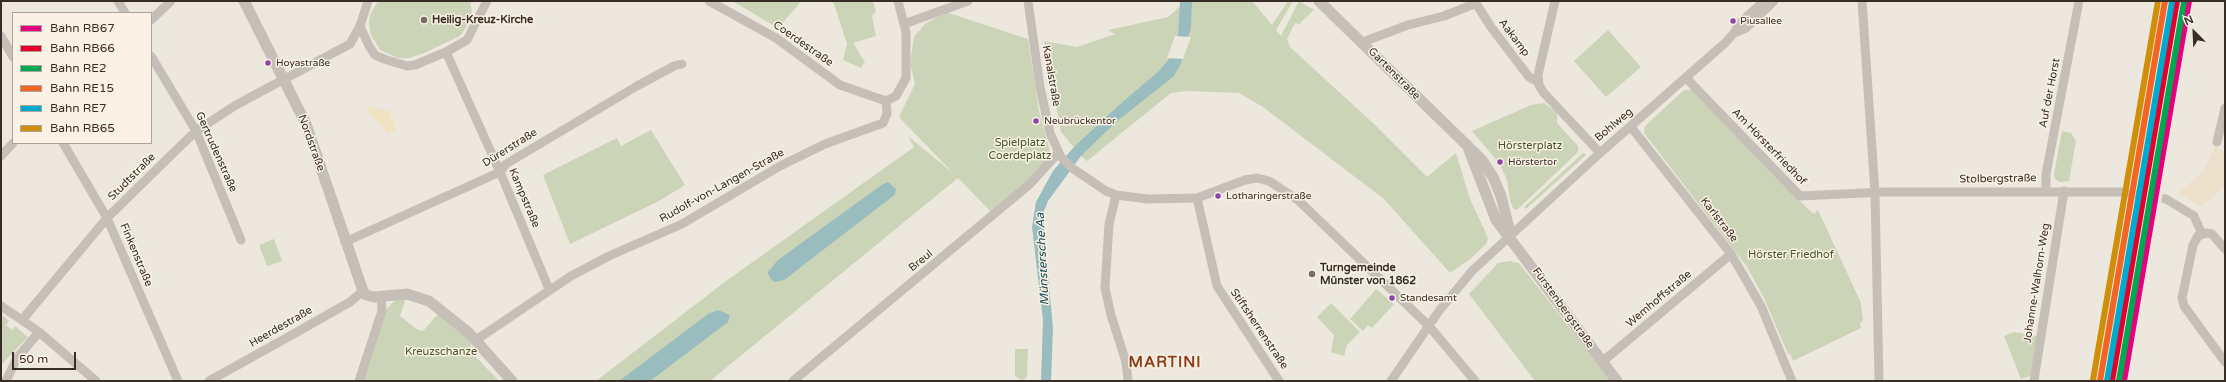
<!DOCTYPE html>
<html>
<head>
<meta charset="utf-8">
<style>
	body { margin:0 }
	#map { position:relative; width:2226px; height:382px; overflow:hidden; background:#ede8de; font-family:"Varela Round",sans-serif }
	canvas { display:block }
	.frame { position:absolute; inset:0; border:2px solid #372d26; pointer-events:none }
	.legend { position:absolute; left:12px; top:12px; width:140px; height:132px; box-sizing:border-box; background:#fbf2e5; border:1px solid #ada399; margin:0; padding:5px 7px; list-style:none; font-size:12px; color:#372d26 }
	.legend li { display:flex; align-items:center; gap:8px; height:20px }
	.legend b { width:20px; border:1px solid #ada399 }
	.north { position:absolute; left:2174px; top:12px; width:40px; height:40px; -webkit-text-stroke:3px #fbf2e5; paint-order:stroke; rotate:336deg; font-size:11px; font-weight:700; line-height:16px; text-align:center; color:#372d26 }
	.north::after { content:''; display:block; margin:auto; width:14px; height:18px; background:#372d26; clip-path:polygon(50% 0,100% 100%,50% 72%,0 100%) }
	.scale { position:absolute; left:12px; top:352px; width:64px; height:18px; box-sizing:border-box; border:2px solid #372d26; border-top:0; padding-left:5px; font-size:12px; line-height:14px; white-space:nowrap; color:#372d26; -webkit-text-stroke:3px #fbf2e5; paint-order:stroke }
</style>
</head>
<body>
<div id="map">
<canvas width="2226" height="382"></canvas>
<div class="frame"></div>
<ul class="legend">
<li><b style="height:5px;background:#e5007d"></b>Bahn RB67</li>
<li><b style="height:5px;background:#e4002b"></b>Bahn RB66</li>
<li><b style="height:5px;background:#00a651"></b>Bahn RE2</li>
<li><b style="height:5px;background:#f26522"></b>Bahn RE15</li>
<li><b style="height:5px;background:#00a9ce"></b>Bahn RE7</li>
<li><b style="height:5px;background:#d18e08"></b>Bahn RB65</li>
</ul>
<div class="north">N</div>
<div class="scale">50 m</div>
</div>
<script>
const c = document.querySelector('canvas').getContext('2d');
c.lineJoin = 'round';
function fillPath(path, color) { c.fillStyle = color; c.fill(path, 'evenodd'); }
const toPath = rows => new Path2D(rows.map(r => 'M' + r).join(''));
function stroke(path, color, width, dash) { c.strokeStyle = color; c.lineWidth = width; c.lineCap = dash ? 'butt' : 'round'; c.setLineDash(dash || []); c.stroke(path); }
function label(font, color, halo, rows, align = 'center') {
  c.font = font + ' "Varela Round",sans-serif'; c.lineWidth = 3; c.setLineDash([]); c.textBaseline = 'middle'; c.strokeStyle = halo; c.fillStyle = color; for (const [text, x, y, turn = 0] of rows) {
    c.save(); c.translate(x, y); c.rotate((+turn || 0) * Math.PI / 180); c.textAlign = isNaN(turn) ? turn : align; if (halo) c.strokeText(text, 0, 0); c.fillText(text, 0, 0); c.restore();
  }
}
const green = toPath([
	[378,1,470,1,472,12,467,26,460,36,424,53,410,58,398,58,380,50,371,35,369,24,370,15],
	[732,1,797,1,800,3,778,28],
	[833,1,873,1,876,12,872,16,876,36,853,43,865,62,861,68,843,60,847,44],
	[1186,1,1252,1,1272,25,1288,1,1293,1,1276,30,1281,36,1299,1,1314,10,1299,24,1295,23,1287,39,1290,47,1374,124,1427,177,1456,153,1470,199,1485,231,1488,239,1486,244,1469,260,1450,273,1384,199,1263,107,1239,93,1186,91,1171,93,1087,161,1082,157,1061,132,1044,41,1077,47,1115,34,1108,30,1168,17],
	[946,12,1028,39,1039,111,1052,159,992,213,958,178,710,381,596,381,726,281,914,147,908,136,953,173,899,117,915,84,910,63,914,37,925,24],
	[1608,30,1641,67,1606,97,1574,61],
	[1684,90,1692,90,1808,209,1814,214,1818,210,1861,303,1863,321,1860,323,1861,328,1793,361,1790,353,1788,354,1763,296,1747,267,1644,133,1645,126],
	[1544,103,1557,113,1557,123,1578,146,1578,152,1517,210,1513,208,1510,201,1507,180,1499,163,1472,131,1531,105],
	[651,130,685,185,659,201,570,244,543,175,617,138,621,146],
	[2062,131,2071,133,2076,141,2069,181,2060,182,2055,179,2054,174],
	[1583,153,1586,154,1585,156,1526,209,1524,207],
	[274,239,282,261,267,266,259,245],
	[1510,261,1519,263,1611,381,1535,381,1469,294,1498,263],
	[1376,289,1394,304,1372,328,1368,325,1363,331,1350,319],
	[406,298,400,316,418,330,423,331,439,313,471,341,471,349,474,355,499,381,361,381,386,310,394,301],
	[1331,303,1360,332,1347,345,1344,356,1331,352,1334,335,1317,317],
	[1,314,9,321,6,325,12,330,15,326,28,337,2,364],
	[2014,332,2037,336,2030,376,2021,379,2004,336],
	[1015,349,1028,349,1027,376,1025,379,1021,380,1015,376]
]);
const sand = toPath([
	[368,106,389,111,397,129,388,134,371,115,366,113]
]);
const plaza = toPath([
	[2216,145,2225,154,2225,185,2202,207,2177,193,2202,173]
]);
const water = toPath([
	[1180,1,1192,1,1191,27,1181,63,1174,76,1116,122,1081,156,1048,201,1044,211,1044,231,1053,328,1051,381,1041,381,1043,320,1032,227,1036,202,1053,171,1073,148,1119,105,1158,72,1170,58,1178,36],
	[888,182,896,189,895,194,888,200,784,280,774,282,770,278,768,272,778,260,883,184],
	[718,310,730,315,728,322,650,381,619,381,708,314]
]);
const pier = toPath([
	[1175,36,1191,37,1183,59,1167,58]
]);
const minorTunnel = toPath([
	[2122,192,2166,199]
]);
const minor = toPath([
	[118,1,125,13],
	[368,1,360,26,369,46,375,55,384,59,407,66,415,65,446,52,467,40,487,1],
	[709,1,776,38,840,85,886,101],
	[898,1,904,24],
	[1028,1,1040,87,1050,133,1061,157,1072,168,1106,191,1116,195,1148,199,1197,198,1245,180,1257,178,1269,181,1298,200,1429,326,1475,381],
	[1555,1,1538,75,1539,85,1543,92,1600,153],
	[1862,1,1875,193,1879,381],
	[151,20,171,1],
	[1734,33,1746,28,1774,1],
	[1,36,13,57],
	[1364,44,1368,40,1408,25,1444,16,1474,4,1477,5,1491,27,1529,77,1538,82],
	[446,52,500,172,549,289],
	[151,56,196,131,241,240],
	[1686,78,1800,196,1884,192,2122,192],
	[886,101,896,96,906,78,906,33,904,24,968,1],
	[1631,127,1731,254,1761,306,1792,381],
	[2217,142,2225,108],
	[63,143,107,218,178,381],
	[1,156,13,143],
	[2046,191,2046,174,2079,1],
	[1116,195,1109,224,1105,288,1111,315,1126,362,1128,381],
	[1197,198,1217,286,1279,381],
	[2166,199,2194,216,2202,234],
	[345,242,500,172,506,164,637,86,674,66,682,64],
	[2225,249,2212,234,2206,233,2198,236,2193,245,2182,298,2184,306,2225,362],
	[1,306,22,320],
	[39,332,96,381],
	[476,340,571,276,609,256,682,224,780,166,825,144,883,123,887,114,886,101],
	[1602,362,1731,254],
	[2034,380,2064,191],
	[6,381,17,358,39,332,22,320,107,218,161,165,196,131,236,105,350,44,360,26],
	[209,381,290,336,350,302,363,291],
	[359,381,382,311,381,296],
	[793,381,1030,184,1058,153],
	[1391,381,1439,311,1472,271,1600,153,1725,43,1734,33,1741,22,1764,1]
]);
const tertiary = toPath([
	[244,1,306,124,363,291,366,295,374,297,407,294,429,301,468,332,512,381],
	[1319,1,1482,160,1493,177,1501,196,1509,228,1509,235],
	[1469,150,1496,220,1617,381]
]);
const rail1 = toPath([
	[2124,381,2189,1]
]);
const rail2 = toPath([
	[2112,381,2177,1]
]);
const rail3 = toPath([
	[2119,381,2184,2]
]);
const rail4 = toPath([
	[2100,381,2165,1]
]);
const rail5 = toPath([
	[2107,381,2172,2]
]);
const rail6 = toPath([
	[2093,380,2158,1]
]);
const markers = [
	[424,20,4,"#776e66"],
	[1733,21,3.5,"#8e44ad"],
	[268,63,3.5,"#8e44ad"],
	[1036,121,3.5,"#8e44ad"],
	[1500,162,3.5,"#8e44ad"],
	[1218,196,3.5,"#8e44ad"],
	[1312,274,4,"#776e66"],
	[1392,298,3.5,"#8e44ad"]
];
const busNames = [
	["Piusallee",1740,21],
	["Hoyastraße",276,63],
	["Neubrückentor",1044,121],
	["Hörstertor",1508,162],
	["Lotharingerstraße",1226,196],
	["Standesamt",1400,298]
];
const poiNames = [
	["Heilig-Kreuz-Kirche",432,20],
	["Turngemeinde",1320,268],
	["Münster von 1862",1320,281]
];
const streetNames = [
	["Aakamp",1514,38,53],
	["Coerdestraße",803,44,35],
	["Gartenstraße",1394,74,45],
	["Kanalstraße",1051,76,80],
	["Auf der Horst",2050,93,-79],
	["Bohlweg",1614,125,-40],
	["Nordstraße",311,143,70],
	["Am Hörsterfriedhof",1769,147,46],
	["Dürerstraße",510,148,-32],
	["Gertrudenstraße",216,152,66],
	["Studtstraße",132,177,-45],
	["Stolbergstraße",1998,179,-1],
	["Rudolf-von-Langen-Straße",722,186,-29],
	["Kampstraße",524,198,67],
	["Karlstraße",1719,220,52],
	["Finkenstraße",136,255,67],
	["Breul",921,261,-39],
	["Johanne-Walhorn-Weg",2037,283,-81],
	["Wemhoffstraße",1659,299,-40],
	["Fürstenbergstraße",1563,308,54],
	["Heerdestraße",281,327,-30],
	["Stiftsherrenstraße",1259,329,56]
];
const parkNames = [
	["Spielplatz",1020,143],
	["Coerdeplatz",1020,156],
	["Hörsterplatz",1530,146],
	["Hörster Friedhof",1791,255],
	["Kreuzschanze",441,352]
];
const waterNames = [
	["Münstersche Aa",1043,259,-93]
];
const districtNames = [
	["MARTINI",1165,363]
];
fillPath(green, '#ccd4b7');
fillPath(sand, '#f0e3c2');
fillPath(plaza, '#ede1cc');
fillPath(water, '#99bdbf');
fillPath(pier, '#ede8de');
stroke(minorTunnel, '#c9c3b9', 9, [9, 4.5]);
stroke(minor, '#c6bfb8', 9);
stroke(tertiary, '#c6bfb8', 11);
stroke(rail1, '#e5007d', 6);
stroke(rail2, '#e4002b', 6);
stroke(rail3, '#00a651', 6);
stroke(rail4, '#f26522', 6);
stroke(rail5, '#00a9ce', 6);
stroke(rail6, '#d18e08', 6);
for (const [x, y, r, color] of markers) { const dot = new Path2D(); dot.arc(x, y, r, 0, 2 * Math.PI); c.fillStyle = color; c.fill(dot); stroke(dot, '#fbf2e5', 1.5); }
label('10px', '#372d26', '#fbf2e5', busNames, 'left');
label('bold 11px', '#372d26', '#fbf2e5', poiNames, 'left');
label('11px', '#372d26', '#fbf2e5', streetNames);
label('11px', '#425728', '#fbf2e5', parkNames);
label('italic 12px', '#18515b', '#fbf2e5', waterNames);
c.letterSpacing = '1px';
label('bold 15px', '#8c3e19', '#fbf2e5', districtNames);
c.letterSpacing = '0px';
</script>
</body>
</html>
